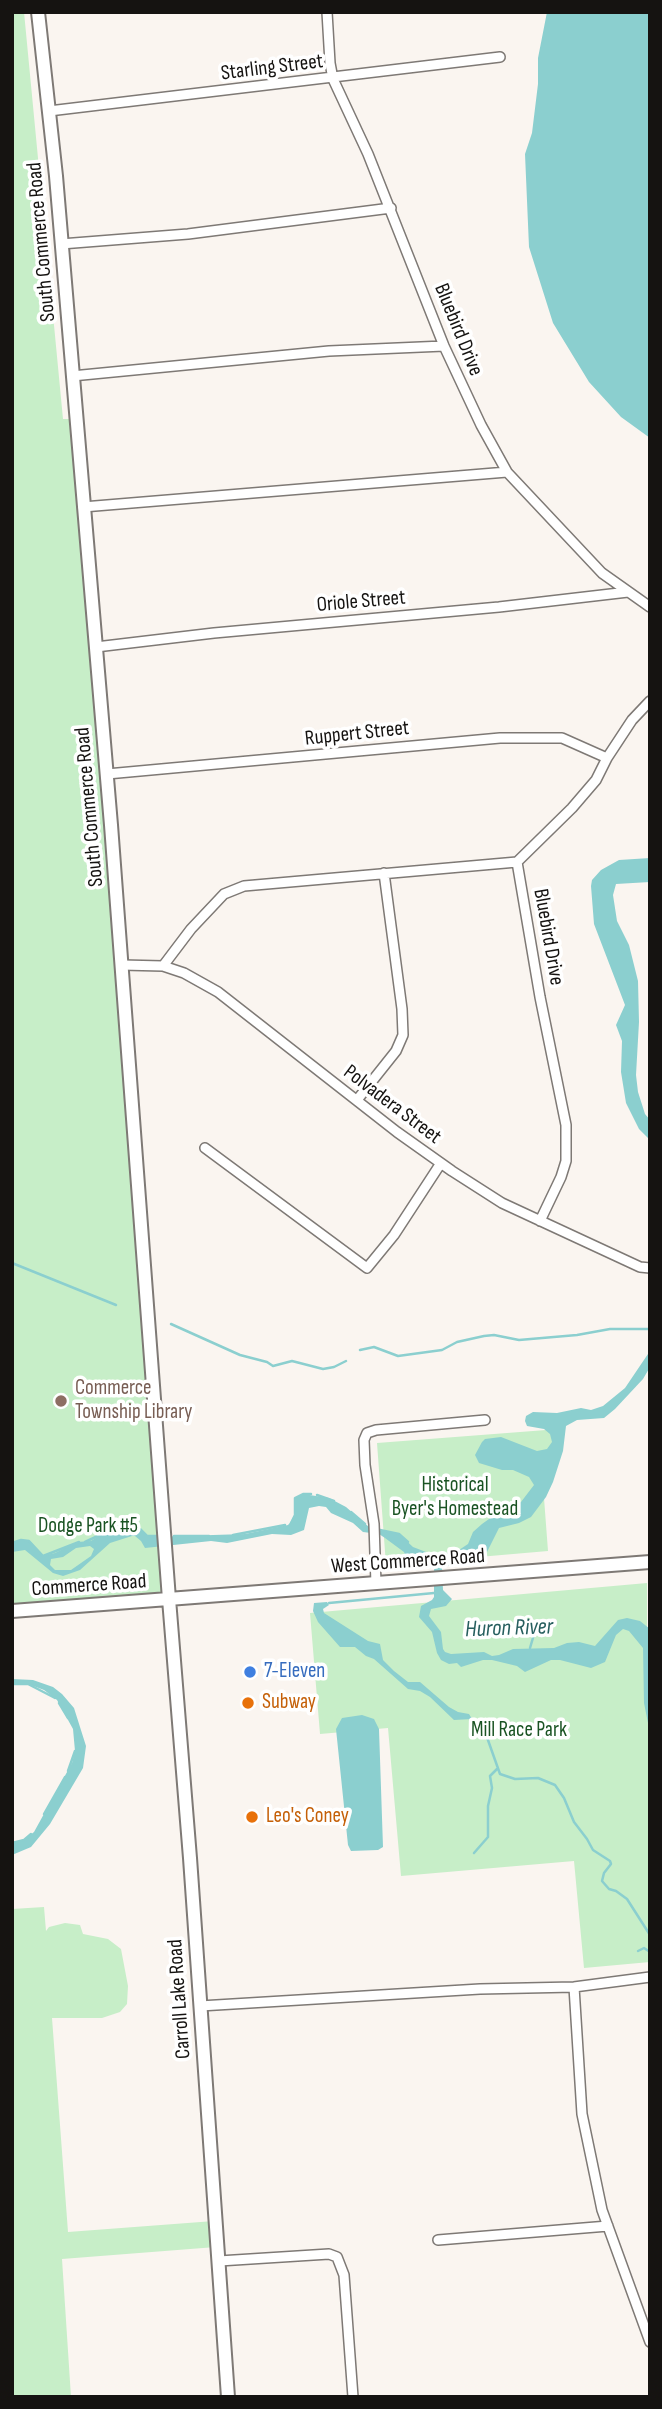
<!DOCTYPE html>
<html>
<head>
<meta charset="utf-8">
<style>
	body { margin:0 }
	#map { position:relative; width:662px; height:2409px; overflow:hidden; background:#faf5f0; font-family:"Sofia Sans Condensed",sans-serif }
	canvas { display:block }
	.frame { position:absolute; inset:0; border:14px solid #151311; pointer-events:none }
</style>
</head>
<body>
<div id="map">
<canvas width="662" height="2409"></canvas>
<div class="frame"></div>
</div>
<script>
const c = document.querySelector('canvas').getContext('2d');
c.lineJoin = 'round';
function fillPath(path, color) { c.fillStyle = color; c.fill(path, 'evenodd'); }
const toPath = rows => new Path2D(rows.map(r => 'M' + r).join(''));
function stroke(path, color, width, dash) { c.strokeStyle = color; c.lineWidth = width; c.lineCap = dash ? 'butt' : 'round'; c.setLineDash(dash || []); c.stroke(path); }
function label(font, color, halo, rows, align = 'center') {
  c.font = font + ' "Sofia Sans Condensed",sans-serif'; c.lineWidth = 7; c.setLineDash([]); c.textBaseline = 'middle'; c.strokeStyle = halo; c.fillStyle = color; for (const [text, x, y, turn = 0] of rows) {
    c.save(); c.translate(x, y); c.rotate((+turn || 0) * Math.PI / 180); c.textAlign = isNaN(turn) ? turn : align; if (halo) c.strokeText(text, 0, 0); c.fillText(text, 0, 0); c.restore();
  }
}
const green = toPath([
	[12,12,24,12,63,419,74,419,167,1598,12,1609],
	[559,1429,544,1498,548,1551,386,1565,377,1443],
	[647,1583,647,1637,650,1637,650,1962,584,1968,574,1861,401,1876,388,1728,320,1734,310,1613],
	[44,1907,46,1931,49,1927,65,1923,80,1925,83,1934,108,1939,121,1949,128,1986,127,2004,120,2012,102,2018,52,2018,68,2232,214,2221,216,2247,62,2259,71,2397,12,2397,12,1909]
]);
const water = toPath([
	[547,12,650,12,650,438,621,417,589,382,553,323,529,247,525,154,532,133,538,84,538,58],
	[650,858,650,882,616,884,613,895,617,921,629,945,638,981,639,1022,636,1075,638,1092,645,1114,650,1120,650,1140,639,1129,626,1103,621,1072,622,1041,616,1025,625,1005,594,924,591,886,592,880,601,870,619,860],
	[650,1351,650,1367,643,1379,615,1409,604,1418,577,1420,566,1426,563,1451,553,1482,546,1497,531,1517,519,1523,499,1528,483,1560,442,1567,443,1590,452,1599,446,1606,431,1609,429,1616,441,1632,443,1649,445,1652,451,1654,484,1652,492,1656,499,1655,513,1649,554,1648,567,1643,579,1642,595,1646,618,1620,627,1618,640,1621,650,1629,650,1733,644,1703,643,1648,629,1631,623,1629,616,1635,605,1662,591,1668,560,1660,551,1660,525,1672,517,1666,492,1660,483,1660,461,1667,457,1663,449,1664,441,1660,437,1653,432,1632,419,1617,421,1606,432,1600,434,1597,434,1569,406,1557,404,1552,385,1538,379,1534,363,1532,353,1523,331,1513,326,1507,319,1506,309,1508,304,1530,291,1535,272,1534,227,1543,211,1541,145,1548,141,1541,135,1536,132,1536,110,1543,80,1570,63,1576,53,1573,25,1550,12,1552,12,1543,21,1540,31,1542,43,1556,55,1553,77,1542,91,1541,102,1534,124,1530,140,1529,149,1537,245,1534,288,1525,294,1518,295,1498,303,1494,329,1498,346,1507,369,1527,399,1534,413,1547,426,1552,437,1555,456,1552,468,1544,473,1532,482,1524,503,1509,521,1502,534,1485,529,1477,513,1470,502,1470,479,1463,475,1455,482,1442,485,1439,501,1437,537,1451,547,1449,552,1442,550,1434,544,1429,527,1426,525,1421,526,1416,533,1412,557,1413,581,1408,591,1410,603,1406,625,1388],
	[90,1546,94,1549,91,1556,71,1570,55,1570,50,1565,51,1559,63,1557,76,1548],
	[327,1602,329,1605,323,1609,324,1613,368,1641,380,1644,383,1660,394,1671,408,1682,420,1682,449,1707,458,1712,469,1714,472,1719,454,1720,430,1697,420,1691,408,1689,374,1659,366,1656,355,1647,340,1647,318,1622,313,1611,314,1603],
	[12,1679,33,1680,53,1687,62,1694,74,1708,86,1746,83,1768,50,1824,31,1847,12,1855,12,1843,24,1840,34,1832,72,1763,75,1751,73,1729,57,1700,44,1690,28,1684,12,1684],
	[362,1715,374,1719,379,1729,383,1847,378,1850,351,1851,348,1845,336,1729,342,1718]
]);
const stream = toPath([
	[12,1263,116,1305],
	[171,1324,240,1355,267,1362,273,1366,292,1361,323,1369,334,1367,346,1361],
	[360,1350,374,1347,398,1356,442,1350,457,1342,484,1336,494,1335,519,1340,577,1335,610,1329,650,1329],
	[317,1495,334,1501],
	[351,1512,365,1524],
	[291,1523,295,1515,295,1498,303,1494,311,1494],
	[380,1530,399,1534,408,1542],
	[233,1535,285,1525],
	[174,1536,209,1536],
	[85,1542,102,1534,124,1530,140,1529,147,1536,160,1536],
	[12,1543,21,1540,29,1541,43,1556,79,1542],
	[329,1603,434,1593],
	[530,1648,535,1631],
	[12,1684,28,1684,55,1698],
	[59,1703,68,1718],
	[472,1719,483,1726,500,1774,515,1779,538,1778,555,1785,564,1798,574,1822,587,1839,593,1850,610,1861,611,1864,604,1873,602,1881,609,1889,616,1891,627,1899,650,1935],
	[68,1771,75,1751],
	[44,1814,65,1777],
	[12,1843,24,1840,31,1834],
	[474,1853,488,1837,488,1806,492,1788,490,1776,497,1769],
	[638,1951,644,1948,650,1952]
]);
const street = toPath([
	[327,12,330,63,333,79,368,154,444,346,481,425,507,472,602,573,650,607],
	[49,111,500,57],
	[61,244,188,234,391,208],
	[72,376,329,351,444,346],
	[83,507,507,472],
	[96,647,214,633,499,607,628,592],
	[107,774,500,738,562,738,607,758],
	[517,862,540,997,566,1125,566,1161,561,1177,540,1221],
	[517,862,572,808,596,780,607,758,632,720,650,701],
	[122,965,163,966,184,973,218,992,397,1132,452,1171,502,1203,640,1267,650,1268],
	[163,966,191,929,224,894,244,886,517,862],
	[357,1100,396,1051,403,1035,402,1009,384,873],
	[205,1148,367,1268,394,1235,441,1163],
	[376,1584,374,1524,365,1465,364,1440,367,1433,376,1430,485,1420],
	[574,1987,582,2114,602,2210,650,2342],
	[200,2006,480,1989,574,1987,650,1977],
	[438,2240,608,2226],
	[219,2261,329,2254,337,2257,344,2275,353,2397]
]);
const secondary = toPath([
	[38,12,56,176,111,825,169,1599,190,1858,228,2397],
	[12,1611,650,1562]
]);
const markers = [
	[61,1401,7,"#8d6e63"],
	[250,1672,7,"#3f7fe0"],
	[248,1703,7,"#e8710a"],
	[252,1817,7,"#e8710a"]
];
const streetNames = [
	["Starling Street",272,68,-7],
	["South Commerce Road",42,242,-95],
	["Bluebird Drive",458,330,68],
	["Oriole Street",361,602,-5],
	["Ruppert Street",357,734,-6],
	["South Commerce Road",90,807,-95],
	["Bluebird Drive",548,937,80],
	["Polvadera Street",392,1105,37],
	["West Commerce Road",408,1562,-4],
	["Commerce Road",89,1586,-4],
	["Carroll Lake Road",180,1999,-94]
];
const educationNames = [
	["Commerce",75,1389],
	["Township Library",75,1413]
];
const parkNames = [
	["Historical",455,1486],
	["Byer's Homestead",455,1510],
	["Dodge Park #5",88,1527],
	["Mill Race Park",519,1731]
];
const shopNames = [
	["7-Eleven",264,1672]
];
const foodNames = [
	["Subway",262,1703],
	["Leo's Coney",266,1817]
];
const waterNames = [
	["Huron River",509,1629,-2]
];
fillPath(green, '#c7eec8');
fillPath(water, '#8bcfcf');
stroke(stream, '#8bcfcf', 2.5);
stroke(street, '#7e7975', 12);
stroke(secondary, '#7e7975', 16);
stroke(street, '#fff', 9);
stroke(secondary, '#fff', 12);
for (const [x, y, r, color] of markers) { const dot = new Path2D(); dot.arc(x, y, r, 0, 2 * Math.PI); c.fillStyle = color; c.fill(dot); stroke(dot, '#fff', 2.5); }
label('21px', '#151311', '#fff', streetNames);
label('21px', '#785e54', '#fff', educationNames, 'left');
label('21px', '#1a5323', '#fff', parkNames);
label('21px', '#366cbe', '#fff', shopNames, 'left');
label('21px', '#c56008', '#fff', foodNames, 'left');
label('italic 23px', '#265e5e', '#fff', waterNames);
</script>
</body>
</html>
